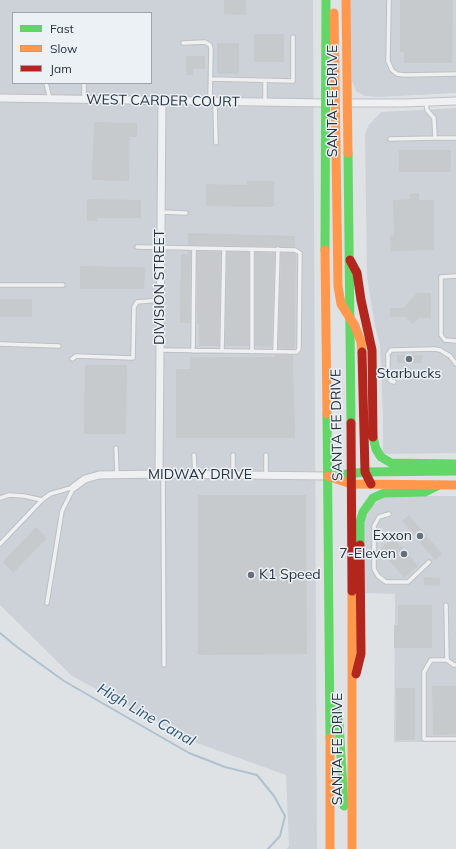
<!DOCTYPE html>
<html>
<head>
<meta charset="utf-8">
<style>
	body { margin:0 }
	#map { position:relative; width:456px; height:849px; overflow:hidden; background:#dfe2e5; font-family:Mulish,sans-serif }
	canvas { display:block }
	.legend { position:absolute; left:12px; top:12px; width:140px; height:72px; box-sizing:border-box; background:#ecf1f5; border:1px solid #9da4ab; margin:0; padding:5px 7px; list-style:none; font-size:12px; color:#27313d }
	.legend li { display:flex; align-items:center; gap:8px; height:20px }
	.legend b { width:20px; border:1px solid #9da4ab }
</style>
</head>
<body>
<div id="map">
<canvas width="456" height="849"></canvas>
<ul class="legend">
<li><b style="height:5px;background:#63d668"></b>Fast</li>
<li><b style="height:5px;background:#ff974d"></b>Slow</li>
<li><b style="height:5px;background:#b3261e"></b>Jam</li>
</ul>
</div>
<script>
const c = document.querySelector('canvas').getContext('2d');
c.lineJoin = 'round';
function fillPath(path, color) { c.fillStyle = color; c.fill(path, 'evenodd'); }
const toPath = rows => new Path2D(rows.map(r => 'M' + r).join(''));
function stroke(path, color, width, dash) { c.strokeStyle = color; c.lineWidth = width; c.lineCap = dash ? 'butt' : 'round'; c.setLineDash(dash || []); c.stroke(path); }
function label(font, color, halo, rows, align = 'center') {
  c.font = font + ' Mulish,sans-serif'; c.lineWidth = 3; c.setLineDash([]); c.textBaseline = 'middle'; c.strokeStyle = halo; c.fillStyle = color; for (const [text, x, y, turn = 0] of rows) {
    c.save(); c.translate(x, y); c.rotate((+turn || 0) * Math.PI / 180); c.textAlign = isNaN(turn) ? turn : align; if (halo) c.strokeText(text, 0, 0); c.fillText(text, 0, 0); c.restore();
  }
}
const built = toPath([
	[0,0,313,0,317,849,286,849,289,846,286,775,197,743,72,676,0,605],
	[13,13,151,13,151,83,13,83],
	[350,0,456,0,456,93,380,97,365,96,356,91,352,81],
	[456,108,456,453,383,454,383,413,380,345,375,326,367,277,365,135,368,126,381,112],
	[386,496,456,496,456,742,394,742,395,594,365,593,364,524,370,507]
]);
const stream = toPath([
	[0,633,17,647,64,681,189,753,225,767,257,775,274,796,285,816,280,836,268,849]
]);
const building = toPath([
	[224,0,246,0,246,15,224,14],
	[400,0,453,0,452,63,404,63,404,52,400,52],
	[254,34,284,34,284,62,254,62],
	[217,43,239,43,239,74,217,74],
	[186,56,205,56,205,69,193,69,193,75,186,75],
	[94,122,137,123,137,137,130,137,129,181,92,180],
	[399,150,451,150,451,172,399,172],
	[247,181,274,181,274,207,206,206,206,184,247,185],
	[419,193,419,200,434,200,434,250,391,251,390,236,394,235,393,200,410,199,410,194],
	[87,199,141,200,141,218,97,218,97,221,87,221],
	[188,233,295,236,295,247,188,245],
	[188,251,191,251,190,323,180,323,181,254,187,254],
	[197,251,221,252,219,346,199,346,199,324,197,324],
	[227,252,249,252,249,346,225,346],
	[255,252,275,253,272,347,255,346],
	[281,253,294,253,296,255,295,348,293,349,278,348],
	[80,266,145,267,144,289,80,289],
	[417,293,431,293,431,318,419,318,412,324,406,317,390,317,390,308,403,308],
	[0,299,32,299,32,317,0,317],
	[275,355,293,355,295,438,176,438,176,369,190,369,190,357,275,357],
	[397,355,422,355,422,363,397,363],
	[85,365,127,365,126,434,84,434],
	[198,495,306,495,307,654,198,655],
	[409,515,442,554,435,560,402,521],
	[36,527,47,538,13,573,3,562],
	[393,537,418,566,404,578,380,549],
	[424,577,440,578,440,586,424,585],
	[398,605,432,605,432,648,394,648,394,625,398,625],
	[432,686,456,686,456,734,433,735],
	[396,688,415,688,415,740,396,740]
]);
const lane = toPath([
	[389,0,388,61,392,70,397,74,404,75,456,74],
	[183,43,205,42,210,45,211,49,210,101],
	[211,79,293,81,293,37],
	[46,83,50,99],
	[84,99,84,83],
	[215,102,216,143],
	[265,102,265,81],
	[426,103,427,110,434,118,435,138,456,138],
	[390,139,435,138],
	[161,212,186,213],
	[137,247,295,250,300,253,299,349,297,352,160,350],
	[456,276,441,277,441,335,445,340,456,341],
	[0,285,63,285],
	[0,344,59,346],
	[193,351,194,248],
	[222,351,224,249],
	[252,352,252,249],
	[275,352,278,249],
	[72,359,76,356,133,358,134,307,137,302,160,300],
	[394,382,391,381,388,376,388,354,391,350,435,349,440,350,450,356,456,364],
	[116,448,117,475],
	[194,455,195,475],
	[233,455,233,475],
	[266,455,266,475],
	[163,474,164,665],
	[0,498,9,495,24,496,42,500],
	[389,514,379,517,374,526,374,569,378,576,386,582,408,582,429,562],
	[0,544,42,500,50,494,74,487],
	[47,603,62,511,74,487],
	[446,605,447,660],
	[456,665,454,665,447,660,431,660,424,672,424,739,456,739]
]);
const street = toPath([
	[0,98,326,103],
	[347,103,405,103,456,101],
	[159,474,162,101],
	[74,487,85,479,99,475,159,474,328,476]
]);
const fast = toPath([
	[348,153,351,423],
	[325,250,326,0],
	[327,414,330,738],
	[373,437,376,449,381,457,391,463,456,464],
	[330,476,365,472,456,471],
	[360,545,360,522,363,512,373,498,384,493,425,492,439,485],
	[334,703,339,723,344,806]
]);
const slow = toPath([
	[346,0,348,153],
	[334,13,338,286,341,304,355,326,361,342,362,352],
	[325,250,327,414],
	[328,476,351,484,456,485],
	[352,591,352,849],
	[330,738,330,849]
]);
const jam = toPath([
	[350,260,357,273,361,300,372,350,373,437],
	[362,352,365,472,371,484],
	[351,423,352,591],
	[356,674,361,654,360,545]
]);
const markers = [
	[409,359,4,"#676f78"],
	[420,536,4,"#676f78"],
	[404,554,4,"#676f78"],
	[251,575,4,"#676f78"]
];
const streetNames = [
	["WEST CARDER COURT",163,101,1],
	["SANTA FE DRIVE",333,101,-90],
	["DIVISION STREET",160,287,-90],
	["SANTA FE DRIVE",337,425,-91],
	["MIDWAY DRIVE",200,475],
	["SANTA FE DRIVE",338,749,-90]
];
const poiNames = [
	["Starbucks",409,374,"center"],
	["Exxon",412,536],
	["7-Eleven",396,554],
	["K1 Speed",259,575,"left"]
];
const waterNames = [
	["High Line Canal",146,715,30]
];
fillPath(built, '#cdd2d8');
stroke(stream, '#adc2d0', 2);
fillPath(building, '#c7cacd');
stroke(lane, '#bec0c3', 5.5);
stroke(street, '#bec0c3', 9);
stroke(lane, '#eff0f1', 3.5);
stroke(street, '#eff0f1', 7);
stroke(fast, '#63d668', 9);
stroke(slow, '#ff974d', 9);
stroke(jam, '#b3261e', 9);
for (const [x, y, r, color] of markers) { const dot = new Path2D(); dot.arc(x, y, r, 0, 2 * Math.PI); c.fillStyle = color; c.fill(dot); stroke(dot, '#ecf1f5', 1.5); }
label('14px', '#27313d', '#ecf1f5', streetNames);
label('14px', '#27313d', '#ecf1f5', poiNames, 'right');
label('italic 15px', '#315471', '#ecf1f5', waterNames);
</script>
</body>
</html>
